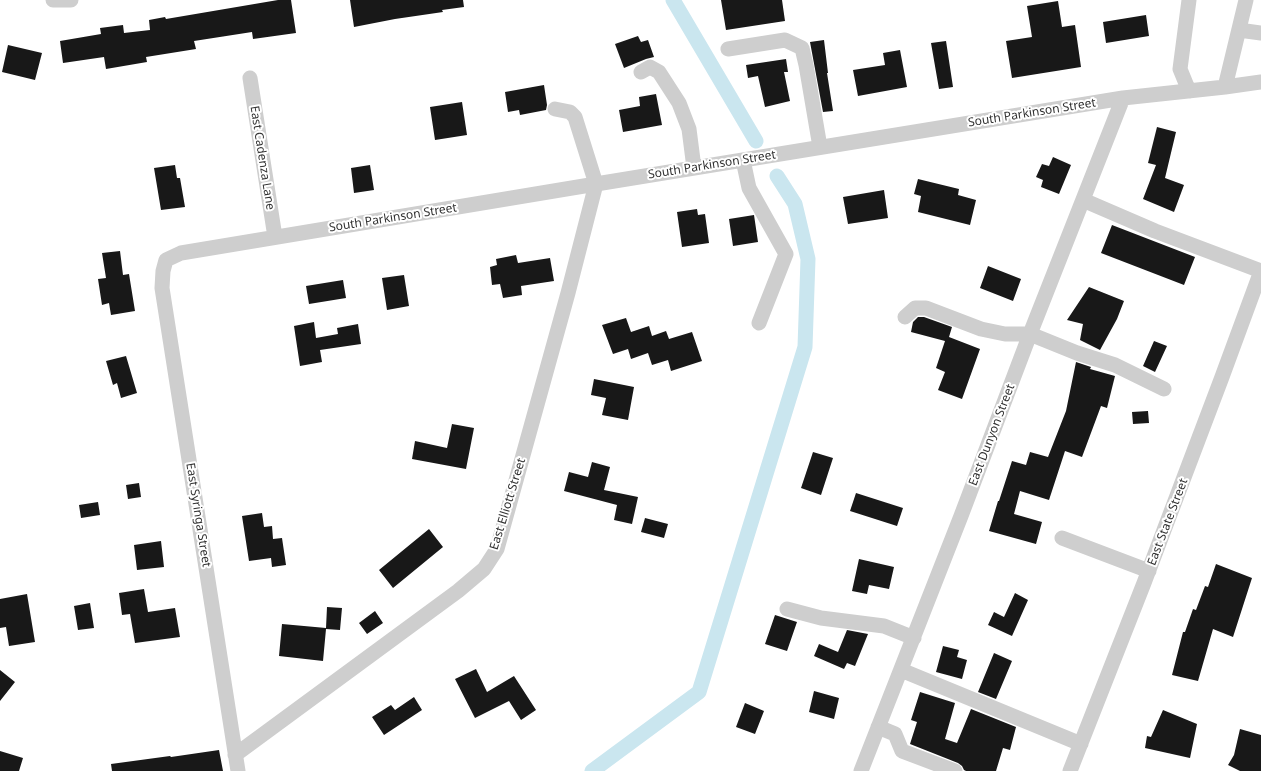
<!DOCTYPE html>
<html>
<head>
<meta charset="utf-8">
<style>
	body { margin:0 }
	canvas { display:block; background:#fff }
</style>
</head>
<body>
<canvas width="1261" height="771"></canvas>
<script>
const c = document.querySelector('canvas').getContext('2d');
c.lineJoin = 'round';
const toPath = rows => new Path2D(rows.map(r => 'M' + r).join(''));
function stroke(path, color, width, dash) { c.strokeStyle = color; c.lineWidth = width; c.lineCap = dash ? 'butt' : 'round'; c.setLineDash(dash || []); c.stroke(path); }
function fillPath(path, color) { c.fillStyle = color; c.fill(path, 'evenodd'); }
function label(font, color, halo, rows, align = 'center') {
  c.font = font + ' "Noto Sans",sans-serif'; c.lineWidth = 4; c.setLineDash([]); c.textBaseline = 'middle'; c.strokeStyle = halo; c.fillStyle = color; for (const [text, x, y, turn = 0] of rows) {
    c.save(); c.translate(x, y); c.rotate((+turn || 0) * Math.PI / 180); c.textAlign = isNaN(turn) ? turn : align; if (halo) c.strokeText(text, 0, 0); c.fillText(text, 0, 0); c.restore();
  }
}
const canal = toPath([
	[673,0,756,141],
	[592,771,699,692,805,347,808,259,795,204,777,176]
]);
const building = toPath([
	[278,0,291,0,296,33,253,39,252,32,194,41,196,49,146,57,147,62,106,69,104,57,63,63,60,41,101,34,100,28,123,25,124,33,150,30,149,20,165,17,166,19],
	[350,0,463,0,464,7,442,10,443,12,395,19,354,27],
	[721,0,782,0,785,21,726,30],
	[1058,1,1062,27,1075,25,1081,67,1012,78,1006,41,1032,37,1027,6],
	[1146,15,1149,36,1106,43,1103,22],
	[638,36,641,42,648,40,654,57,646,59,624,68,615,44],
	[824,40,828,73,827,73,833,111,823,112,810,42],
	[946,41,953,87,939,89,931,43],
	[8,45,42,53,35,80,2,72],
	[900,50,907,87,858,96,853,70,885,65,883,53],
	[786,59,788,72,784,72,790,101,765,107,758,76,748,78,746,65],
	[544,85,547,105,546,110,520,115,519,110,508,112,505,92],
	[656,94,662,125,623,132,619,110,640,106,639,97],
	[462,102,467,135,435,140,430,107],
	[1157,127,1176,132,1165,178,1184,185,1174,212,1143,199,1156,165,1148,163],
	[1053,157,1071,165,1059,194,1041,187,1043,180,1036,177,1042,164,1049,166],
	[175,165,177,178,180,178,185,207,161,210,154,168],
	[370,165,374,190,354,193,351,168],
	[918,179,959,189,958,195,976,200,970,225,918,212,921,196,914,194],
	[884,190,888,218,848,224,843,197],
	[697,209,698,215,705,214,709,243,682,247,677,212],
	[754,215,758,242,733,246,729,219],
	[1112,225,1195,257,1184,285,1101,253],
	[120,251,123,275,129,274,135,311,111,315,109,303,102,305,98,279,106,278,102,253],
	[516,255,518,263,550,258,554,281,521,286,522,295,503,298,500,284,492,285,490,267,497,265,496,259],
	[988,266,1021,279,1013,301,980,288],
	[404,275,409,306,387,310,382,278],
	[343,280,346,298,309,304,306,286],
	[1089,287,1124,301,1117,319,1100,350,1080,340,1083,324,1067,320],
	[918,317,924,317,952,327,949,337,980,349,962,399,938,390,945,372,936,368,945,341,911,332,913,322],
	[626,318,631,332,649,326,652,336,666,331,669,339,692,332,702,361,671,371,668,360,652,365,648,353,631,359,628,349,613,354,602,325],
	[314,322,316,338,338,334,337,328,358,324,361,344,320,350,322,362,300,366,294,326],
	[1154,341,1167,346,1155,372,1143,366],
	[126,356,137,393,121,398,117,383,113,385,106,361],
	[1076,362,1091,367,1090,369,1115,376,1107,408,1101,406,1082,457,1065,451,1049,500,1020,491,1014,514,1042,522,1036,544,989,531,998,501,999,501,1012,461,1026,465,1030,452,1048,457,1066,411],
	[594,379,634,387,628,420,602,415,606,398,591,395],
	[1148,411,1149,423,1133,424,1132,412],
	[452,424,474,428,466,469,412,459,415,441,447,448],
	[813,452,833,458,821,495,801,488],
	[592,462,610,467,604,490,638,497,632,524,614,520,617,505,564,491,569,472,588,477],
	[139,483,141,497,128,499,126,485],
	[856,493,903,508,897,526,850,511],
	[98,502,100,515,81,518,79,505],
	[262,513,264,527,272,526,273,539,282,538,286,565,272,567,271,558,249,561,242,516],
	[645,518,668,524,664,538,641,532],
	[429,529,443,547,393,588,379,570],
	[161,541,164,567,137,570,134,545],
	[859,559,894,567,889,589,869,585,867,594,852,591],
	[1216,564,1252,578,1233,637,1213,629,1198,681,1172,675,1183,632,1185,632,1193,609,1196,610,1205,586,1208,587],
	[144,589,148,612,175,608,180,637,135,643,130,614,122,615,119,593],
	[1015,593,1028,600,1012,636,988,625,994,612,1004,617],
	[27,594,35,642,9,646,6,627,0,628,0,599],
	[90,603,94,628,78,630,74,606],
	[327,607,342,608,340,630,326,629,323,661,279,656,282,624,326,628],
	[375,611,383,623,367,634,359,623],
	[775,615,797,622,787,651,765,644],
	[847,630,868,634,855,666,847,663,844,669,814,656,819,644,838,652],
	[943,646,959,650,957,657,967,660,962,679,936,672],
	[994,653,1012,661,996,699,978,692],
	[476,669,487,692,514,676,536,710,521,720,509,701,475,718,455,679],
	[0,670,15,682,0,701],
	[814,691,839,698,834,719,809,712],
	[920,692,955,703,945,739,957,743,971,709,1016,727,1010,750,1003,748,996,771,966,771,964,770,962,766,958,763,910,744,917,722,911,720],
	[414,697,422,710,384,735,372,717,391,705,395,710],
	[745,703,764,711,755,734,736,727],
	[1163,710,1197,724,1190,758,1145,748,1147,736,1151,737],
	[1240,729,1261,735,1261,771,1240,771,1228,765,1234,755],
	[219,750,223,771,112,771,111,764,170,756,171,757],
	[0,751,23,758,19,771,0,771]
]);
const minor = toPath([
	[53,0,71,0],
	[1189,0,1180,69,1189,91],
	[1239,30,1261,33],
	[728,49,785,40,802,48,806,65,820,147],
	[641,72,650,67,659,72,679,103,689,129,694,168],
	[250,78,275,237],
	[1225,87,1246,0],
	[743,160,749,188,786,254,759,323],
	[1083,200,1155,231,1261,271],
	[905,317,915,308,926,308,981,329,1005,334,1030,334,1077,353,1115,365,1164,389],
	[1062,538,1149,571],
	[787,609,821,618,884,626,914,638],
	[901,670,1081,744],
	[878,727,895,734,902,751,955,771],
	[235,755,458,591,484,569,497,549,568,293,596,184,575,117,570,112,555,109],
	[238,771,162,288,163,271,166,260,181,253,596,184,1123,98,1225,87,1261,82],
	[861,771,961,516,1030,334,1123,98],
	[1070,771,1144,583,1222,377,1261,271]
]);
const streetNames = [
	["South Parkinson Street",1032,113,-9],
	["East Cadenza Lane",262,158,81],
	["South Parkinson Street",712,165,-9],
	["South Parkinson Street",393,218,-9],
	["East Dunyon Street",992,435,-69],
	["East Elliott Street",508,504,-73],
	["East Syringa Street",198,515,81],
	["East State Street",1168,522,-69]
];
stroke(canal, '#cae6ef', 15);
fillPath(building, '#181818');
stroke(minor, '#cecece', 15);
label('12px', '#313131', '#fff', streetNames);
</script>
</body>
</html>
